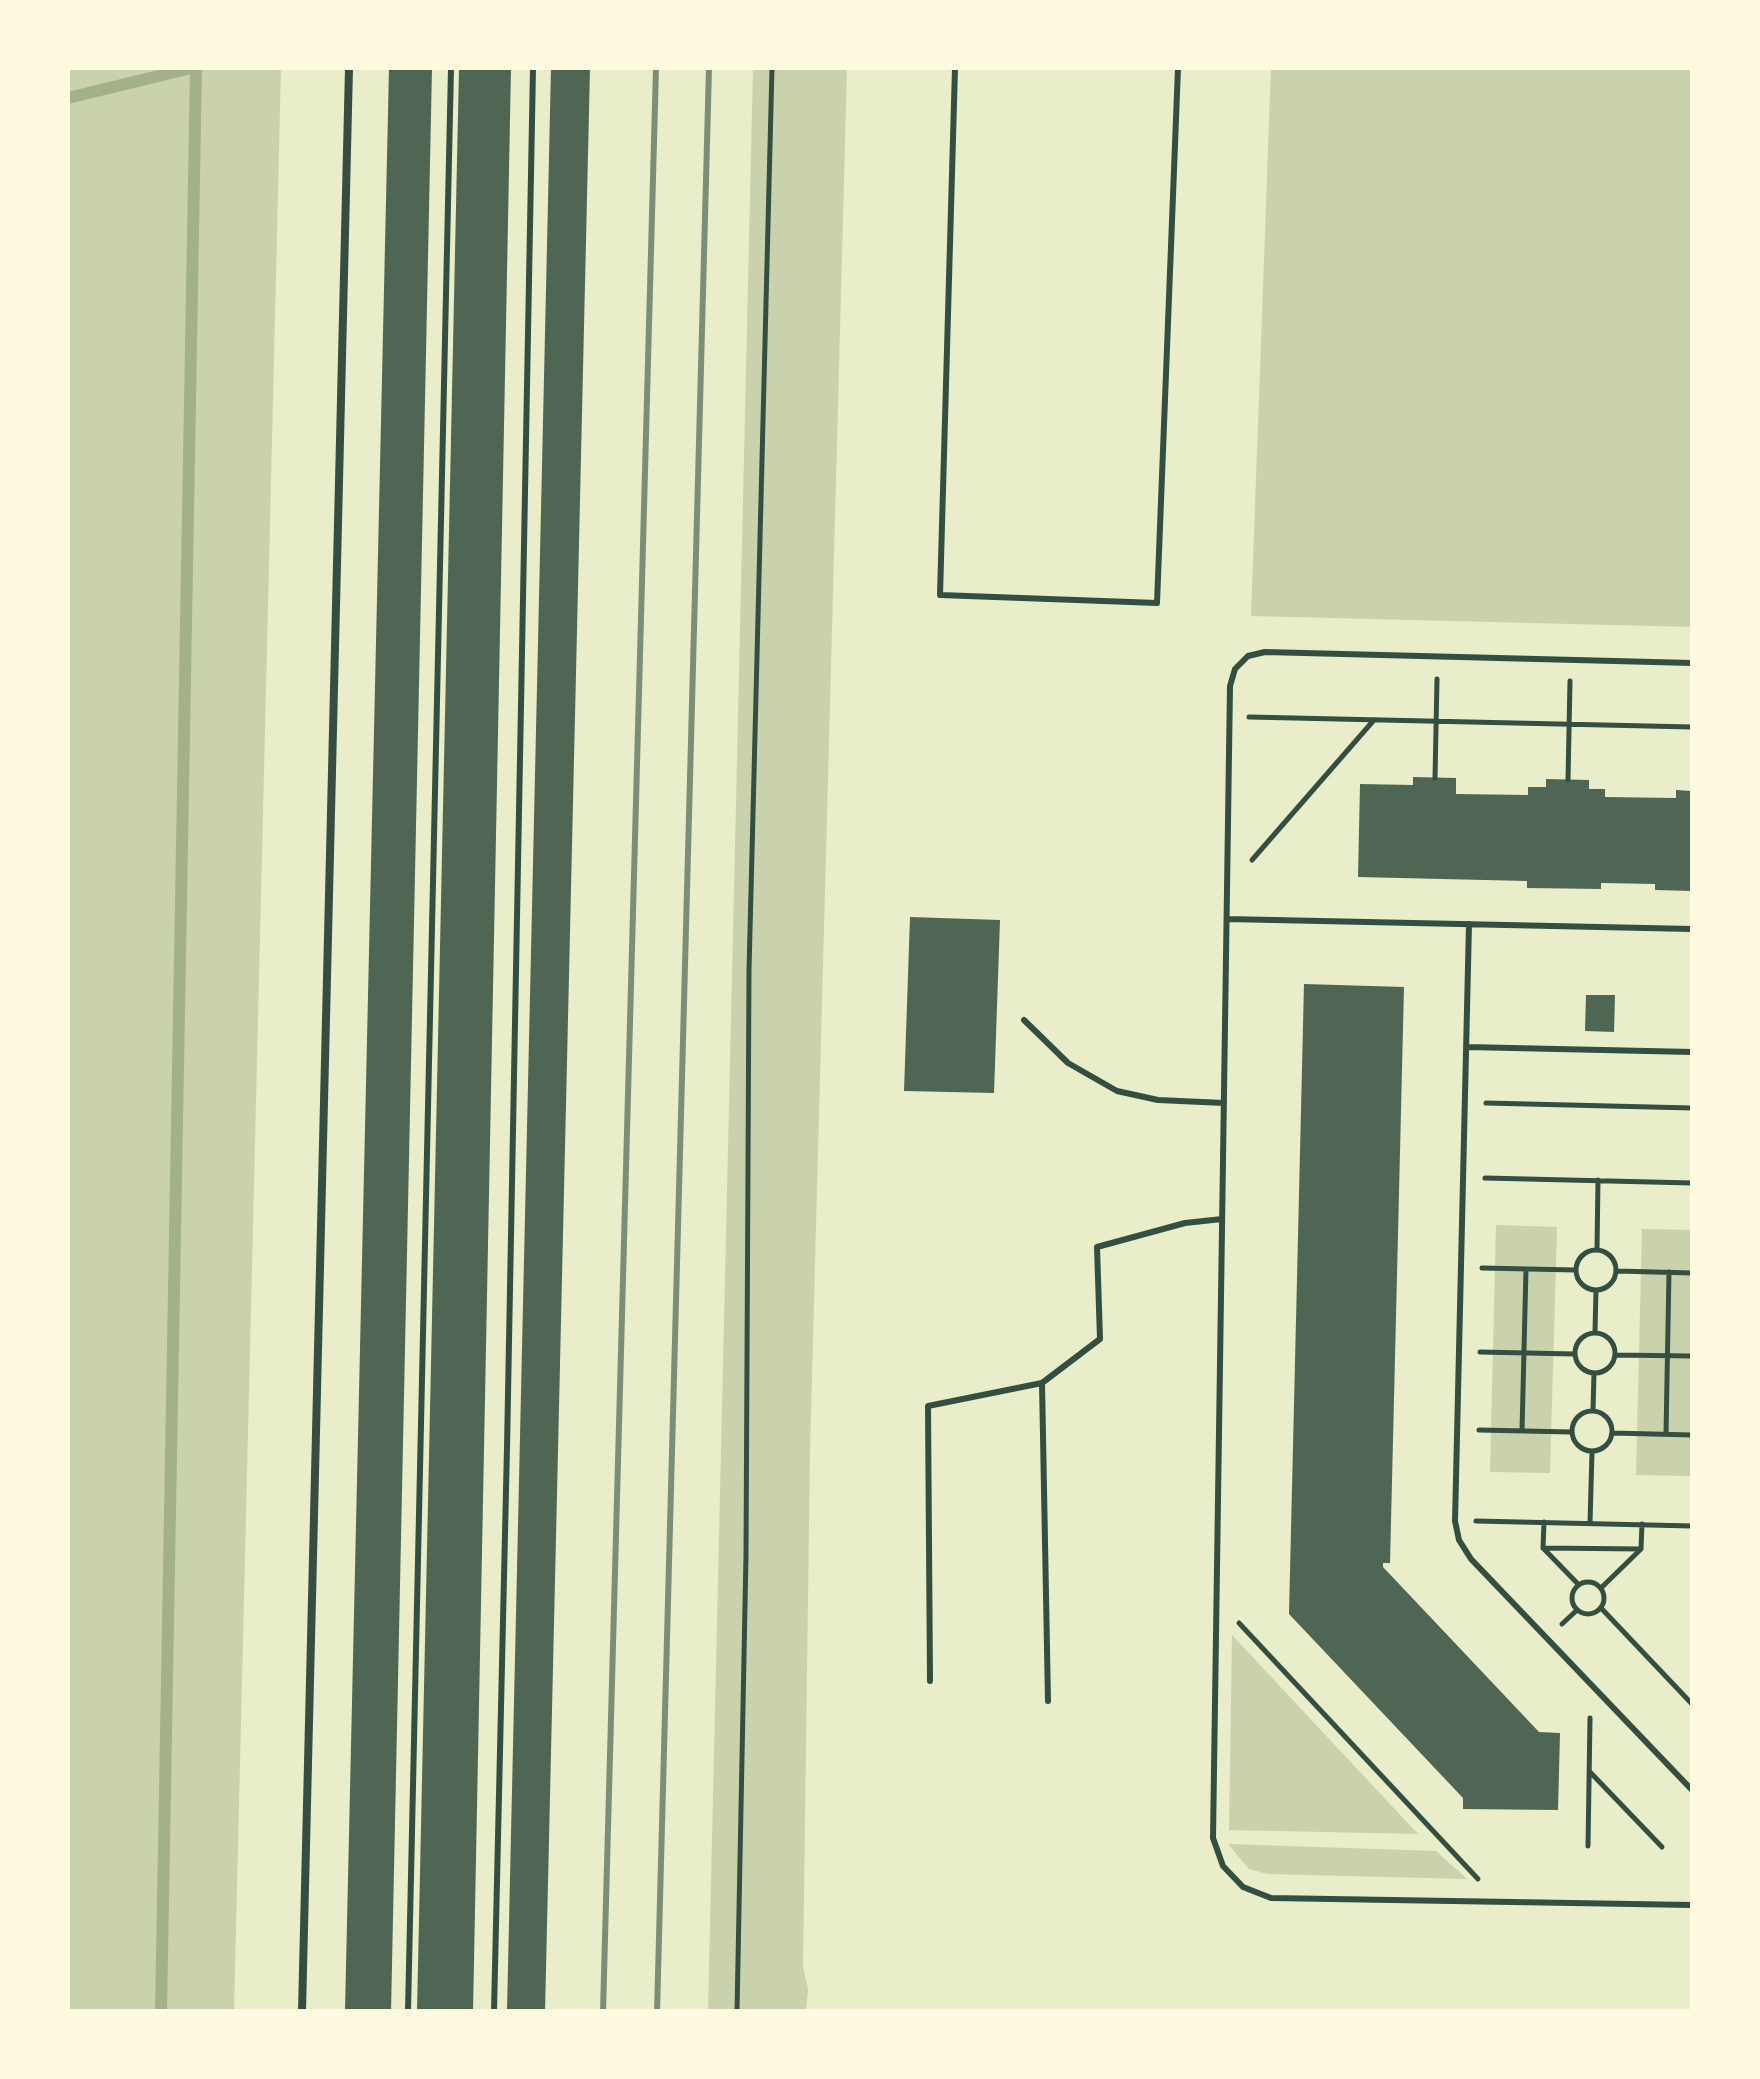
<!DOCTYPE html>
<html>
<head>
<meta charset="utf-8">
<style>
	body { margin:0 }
	#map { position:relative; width:1760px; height:2079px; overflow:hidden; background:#e9edc9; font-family:Commissioner,sans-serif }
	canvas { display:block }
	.frame { position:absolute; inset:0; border:70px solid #fefae0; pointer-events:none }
</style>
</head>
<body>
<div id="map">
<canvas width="1760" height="2079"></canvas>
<div class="frame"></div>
</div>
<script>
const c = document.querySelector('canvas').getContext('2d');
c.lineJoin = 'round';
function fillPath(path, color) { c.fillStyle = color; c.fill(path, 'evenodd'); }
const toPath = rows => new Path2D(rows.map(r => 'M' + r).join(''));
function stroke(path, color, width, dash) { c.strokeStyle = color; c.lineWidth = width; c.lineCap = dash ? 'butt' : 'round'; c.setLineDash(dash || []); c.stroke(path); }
const green = toPath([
	[68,68,281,68,234,2011,68,2011],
	[753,68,847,68,810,1451,803,1967,808,1989,806,2011,708,2011],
	[1271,68,1692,68,1692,627,1251,616],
	[1496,1225,1557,1227,1550,1473,1490,1472],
	[1642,1229,1692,1230,1692,1476,1636,1475],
	[1232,1635,1418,1834,1419,1834,1229,1830],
	[1228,1844,1436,1851,1467,1879,1267,1874,1249,1869]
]);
const stream = toPath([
	[68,98,191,68],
	[161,2011,196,68]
]);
const building = toPath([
	[389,68,432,68,391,2011,345,2011],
	[459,68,511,68,473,2011,417,2011],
	[551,68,590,68,545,2011,507,2011],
	[1413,777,1456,778,1456,794,1528,795,1528,787,1546,787,1546,779,1589,780,1589,789,1605,789,1605,797,1676,798,1676,790,1692,791,1692,891,1655,890,1655,884,1601,883,1601,889,1527,888,1527,881,1358,877,1360,784,1413,785],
	[910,917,1000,920,994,1093,904,1091],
	[1304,984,1404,987,1390,1563,1383,1563,1383,1567,1539,1732,1560,1733,1558,1810,1463,1809,1463,1798,1289,1614],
	[1586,995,1615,995,1614,1032,1585,1031]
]);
const path = toPath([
	[1249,717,1692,727],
	[1435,778,1437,679],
	[1568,780,1570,681],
	[1252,860,1374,720],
	[1486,1103,1692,1108],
	[1485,1178,1692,1183],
	[1597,1249,1598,1180],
	'1576 1270a20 20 0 1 1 40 0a20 20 0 1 1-40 0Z',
	[1482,1268,1575,1270],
	[1617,1271,1692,1273],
	[1595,1332,1596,1290],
	'1575 1353a20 20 0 1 1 40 0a20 20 0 1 1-40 0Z',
	[1480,1352,1574,1354],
	[1615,1355,1692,1356],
	'1572 1431a20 20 0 1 1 40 0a20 20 0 1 1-40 0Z',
	[1593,1411,1594,1373],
	[1479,1430,1571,1432],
	[1522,1431,1526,1269],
	[1613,1433,1692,1435],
	[1666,1434,1669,1272],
	[1476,1521,1692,1526],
	[1544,1522,1543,1548,1578,1584],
	[1590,1523,1592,1452],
	[1543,1548,1641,1549],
	'1572 1598a16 16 0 1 1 32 0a16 16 0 1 1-32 0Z',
	[1601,1588,1641,1549,1642,1524],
	[1601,1608,1692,1704],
	[1239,1623,1478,1879],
	[1562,1624,1576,1611],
	[1590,1772,1662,1847],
	[1588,1846,1590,1718],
	[737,2011,746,1555,749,970,772,68]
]);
const service = toPath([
	[955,68,940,595,1157,603,1178,68],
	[1692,663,1265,652,1248,656,1235,669,1230,686,1213,1838,1223,1866,1243,1887,1271,1898,1692,1905],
	[1227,919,1692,929],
	[1469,924,1455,1521,1459,1540,1471,1559,1692,1790],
	[1024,1020,1068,1063,1117,1091,1158,1100,1224,1103],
	[1467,1047,1692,1052],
	[930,1681,928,1406,1042,1383],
	[1048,1701,1042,1383,1100,1339,1097,1247,1185,1223,1222,1219],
	[408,2011,451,68],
	[494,2011,507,1447,533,68]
]);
const minor = toPath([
	[302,2011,349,68]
]);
const rail = toPath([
	[603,2011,656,68],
	[657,2011,709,68]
]);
fillPath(green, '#cad2ad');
stroke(stream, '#a3b18a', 12);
fillPath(building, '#4f6655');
stroke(path, '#344e41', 5);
stroke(service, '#344e41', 6);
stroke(minor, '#344e41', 8);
stroke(rail, '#7c8e77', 6);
</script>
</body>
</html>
